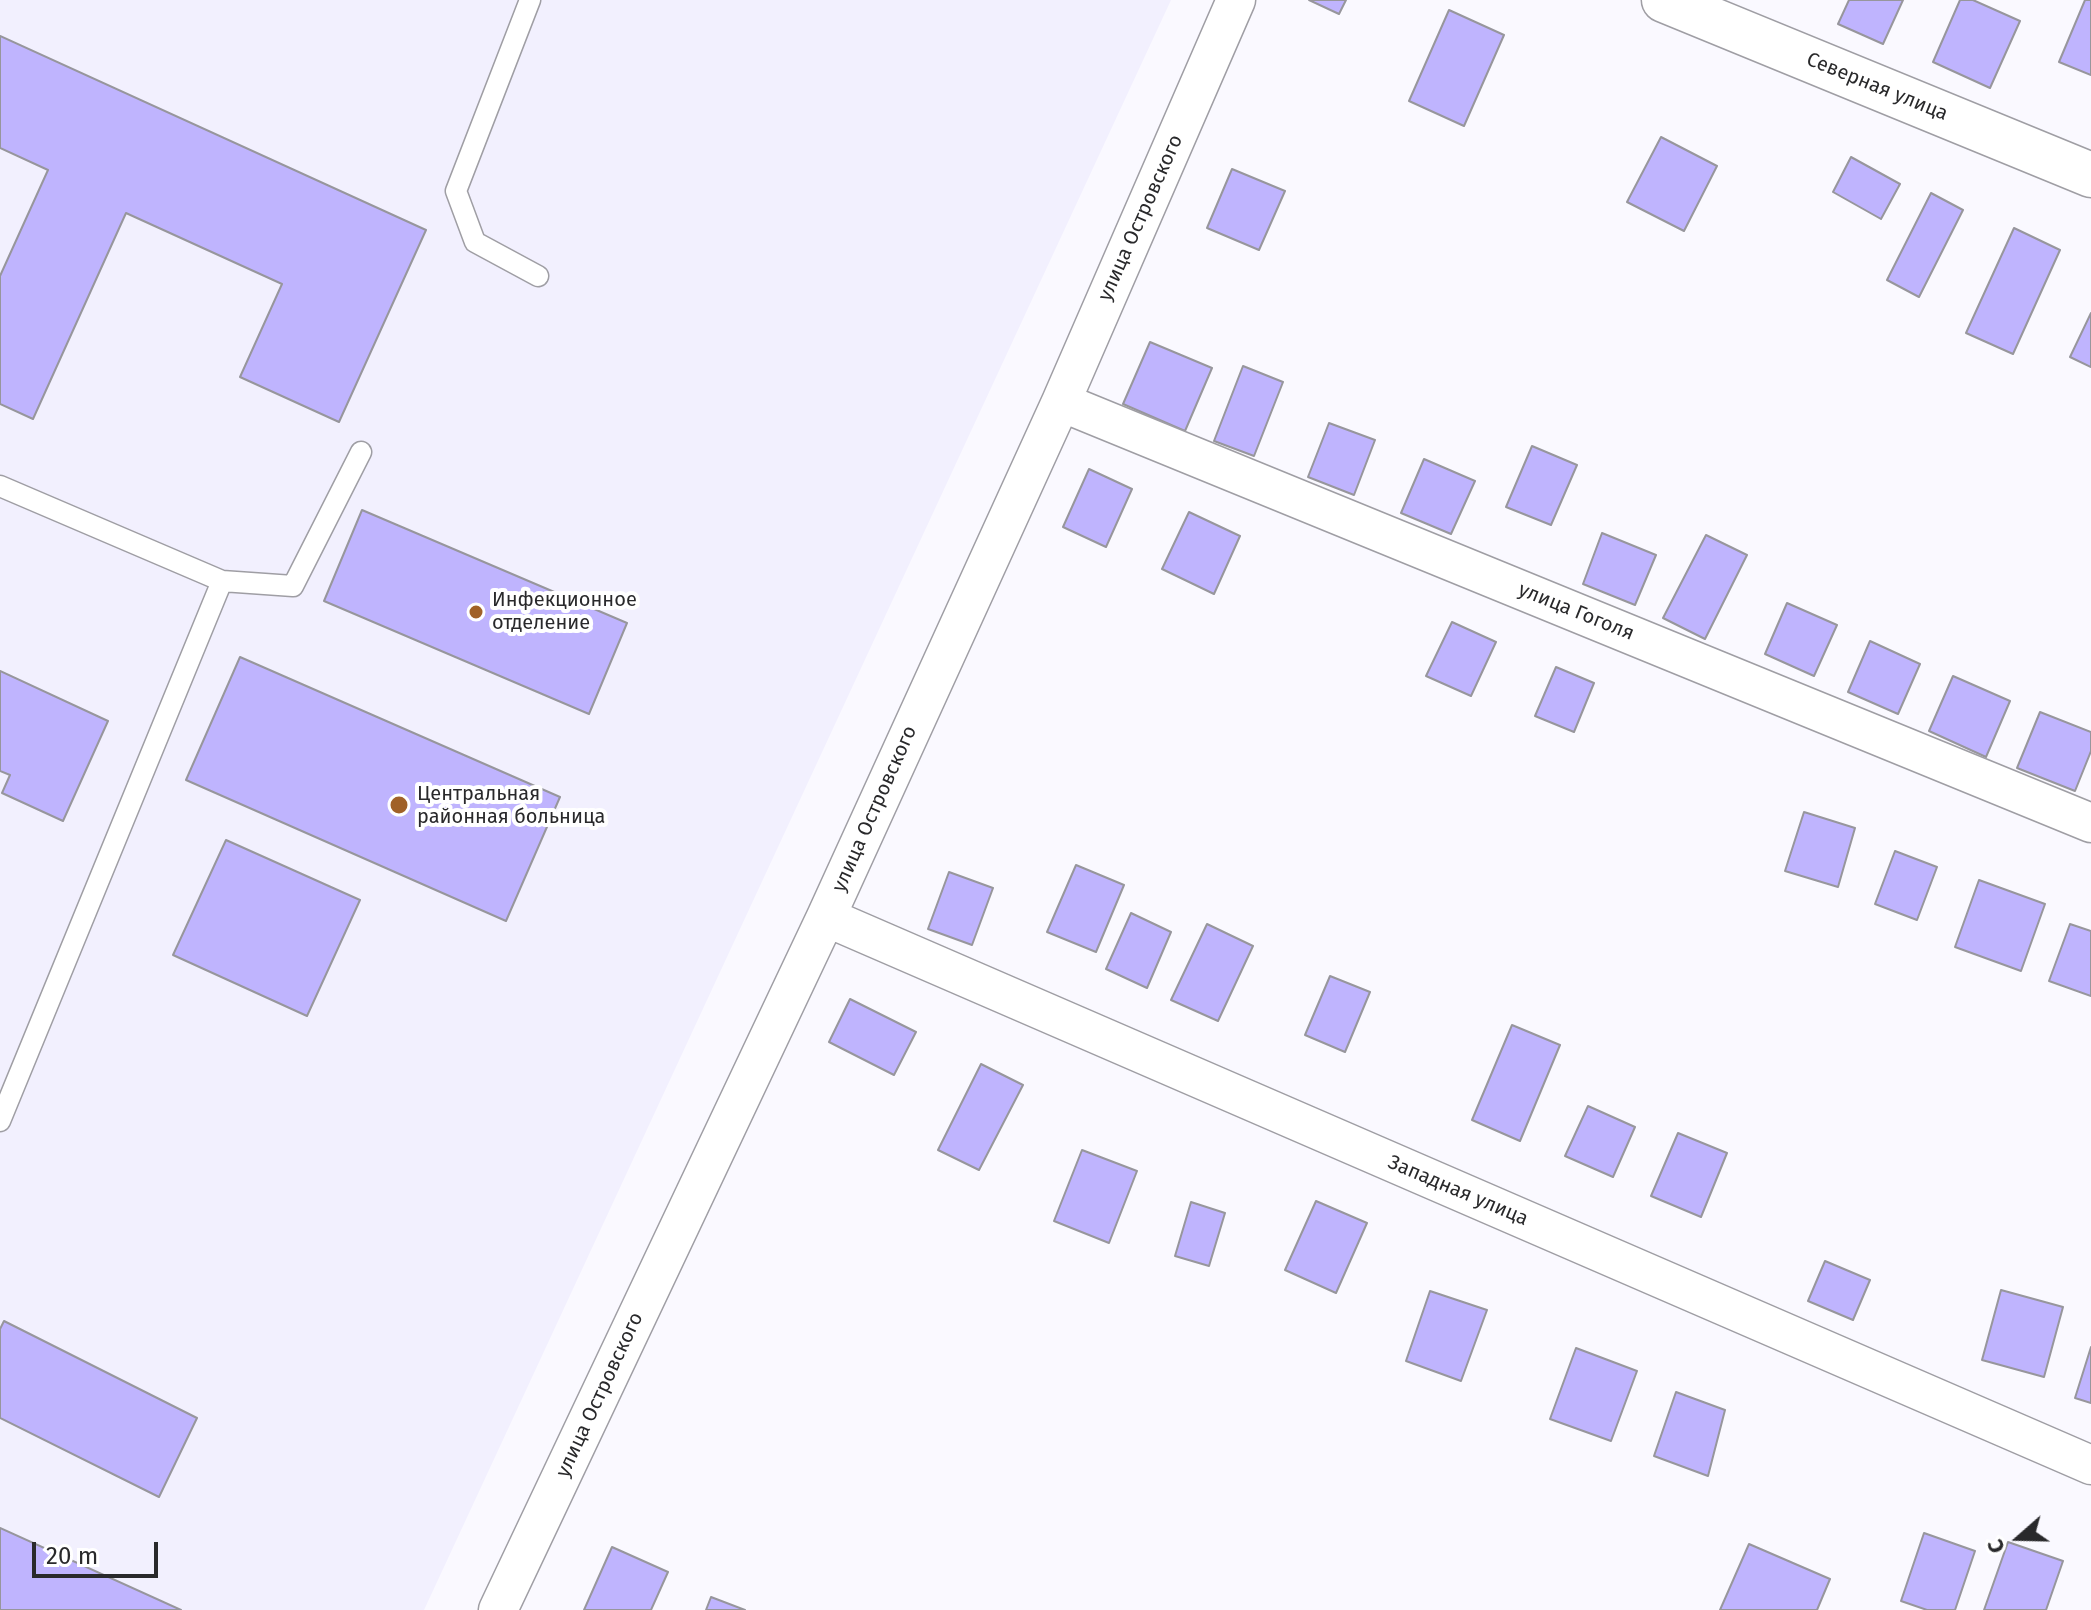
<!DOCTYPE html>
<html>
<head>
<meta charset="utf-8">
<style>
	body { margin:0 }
	#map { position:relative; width:2091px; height:1610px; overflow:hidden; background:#faf9ff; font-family:"Fira Sans",sans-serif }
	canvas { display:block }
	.north { position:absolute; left:1979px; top:1498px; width:80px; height:80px; -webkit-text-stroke:6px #fff; paint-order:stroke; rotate:250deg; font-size:22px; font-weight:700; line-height:32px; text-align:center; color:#29292b }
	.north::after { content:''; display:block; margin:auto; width:28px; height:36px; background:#29292b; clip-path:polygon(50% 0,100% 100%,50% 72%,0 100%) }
	.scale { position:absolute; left:32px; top:1542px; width:126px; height:36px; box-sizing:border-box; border:4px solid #29292b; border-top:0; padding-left:10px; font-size:24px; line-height:28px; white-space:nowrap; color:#29292b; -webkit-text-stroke:6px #fff; paint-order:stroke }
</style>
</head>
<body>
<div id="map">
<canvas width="2091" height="1610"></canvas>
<div class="north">С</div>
<div class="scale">20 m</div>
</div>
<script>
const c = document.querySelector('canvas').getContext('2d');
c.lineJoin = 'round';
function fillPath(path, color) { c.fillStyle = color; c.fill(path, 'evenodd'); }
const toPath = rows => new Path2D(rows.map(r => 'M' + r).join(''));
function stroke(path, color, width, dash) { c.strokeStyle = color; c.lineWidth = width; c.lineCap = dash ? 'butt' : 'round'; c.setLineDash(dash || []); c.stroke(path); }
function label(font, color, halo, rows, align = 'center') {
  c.font = font + ' "Fira Sans",sans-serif'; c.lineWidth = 8; c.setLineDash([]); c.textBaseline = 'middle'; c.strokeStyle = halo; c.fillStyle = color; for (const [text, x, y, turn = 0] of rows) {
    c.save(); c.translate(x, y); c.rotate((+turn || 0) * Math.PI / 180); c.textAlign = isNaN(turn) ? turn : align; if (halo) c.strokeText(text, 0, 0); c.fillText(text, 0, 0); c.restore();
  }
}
const built = toPath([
	[0,0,1171,0,424,1610,0,1610]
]);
const building = toPath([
	[1309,0,1346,0,1339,14,1309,0],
	[1849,0,1903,0,1883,44,1838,24,1849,0],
	[1960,0,1973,0,2020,21,1990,88,1933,62,1960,0],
	[2085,0,2091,0,2091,75,2059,62,2085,0],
	[1449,10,1504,35,1464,126,1409,101,1449,10],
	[0,36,426,230,339,422,240,377,282,284,126,213,33,419,0,404,0,276,48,170,0,148,0,36],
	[1661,137,1717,166,1684,231,1627,202,1661,137],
	[1851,157,1900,184,1881,219,1833,192,1851,157],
	[1232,169,1285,191,1259,250,1207,228,1232,169],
	[1931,193,1963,210,1919,297,1887,280,1931,193],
	[2014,228,2060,250,2013,354,1966,333,2014,228],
	[2091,313,2091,367,2070,357,2091,313],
	[1150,342,1212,368,1185,431,1123,404,1150,342],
	[1243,366,1283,382,1254,456,1214,441,1243,366],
	[1329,423,1375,440,1354,495,1308,477,1329,423],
	[1532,446,1577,465,1551,525,1506,507,1532,446],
	[1424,459,1475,481,1451,534,1401,513,1424,459],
	[1089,469,1132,489,1106,547,1063,527,1089,469],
	[362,510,627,623,589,714,324,601,362,510],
	[1189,512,1240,536,1214,594,1162,569,1189,512],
	[1602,533,1656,555,1635,605,1583,584,1602,533],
	[1706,535,1747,555,1705,639,1663,618,1706,535],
	[1787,603,1837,625,1814,676,1765,654,1787,603],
	[1452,622,1496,642,1471,696,1426,676,1452,622],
	[1870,641,1920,664,1898,714,1848,692,1870,641],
	[240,657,560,797,506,921,186,780,240,657],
	[1556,667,1594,683,1574,732,1535,716,1556,667],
	[0,671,108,721,63,821,2,793,10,775,0,771,0,671],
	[1953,676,2010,701,1986,757,1929,731,1953,676],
	[2040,712,2091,732,2091,751,2075,791,2017,768,2040,712],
	[1804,812,1855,828,1838,887,1785,871,1804,812],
	[226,840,360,900,307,1016,173,955,226,840],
	[1895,851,1937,867,1917,920,1875,904,1895,851],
	[1076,865,1124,885,1096,952,1047,932,1076,865],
	[949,872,993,888,972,945,928,929,949,872],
	[1979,880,2045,904,2021,971,1955,947,1979,880],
	[1131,913,1171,932,1147,988,1106,969,1131,913],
	[1207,924,1253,946,1218,1021,1171,1000,1207,924],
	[2070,924,2091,931,2091,996,2049,981,2070,924],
	[1330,976,1370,992,1345,1052,1305,1035,1330,976],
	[850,999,916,1032,894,1075,829,1042,850,999],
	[1512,1025,1560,1045,1520,1141,1472,1120,1512,1025],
	[981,1064,1023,1085,979,1170,938,1150,981,1064],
	[1588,1106,1635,1127,1613,1177,1565,1156,1588,1106],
	[1678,1133,1727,1153,1701,1217,1651,1196,1678,1133],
	[1082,1150,1137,1171,1109,1243,1054,1221,1082,1150],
	[1316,1201,1367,1223,1336,1293,1285,1270,1316,1201],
	[1191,1202,1225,1213,1209,1266,1175,1256,1191,1202],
	[1825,1261,1870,1280,1853,1320,1808,1301,1825,1261],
	[2001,1290,2063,1307,2044,1377,1982,1360,2001,1290],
	[1430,1291,1487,1310,1461,1381,1406,1361,1430,1291],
	[4,1321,197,1418,159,1497,0,1418,0,1329,4,1321],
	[2091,1347,2091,1403,2075,1398,2091,1347],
	[1576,1348,1637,1371,1611,1441,1550,1419,1576,1348],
	[1676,1392,1725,1410,1708,1476,1654,1456,1676,1392],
	[0,1528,181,1610,0,1610,0,1528],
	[1924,1533,1975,1551,1955,1610,1927,1610,1901,1601,1924,1533],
	[2008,1542,2063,1561,2046,1610,1984,1610,2008,1542],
	[1749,1544,1830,1579,1817,1610,1720,1610,1749,1544],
	[612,1547,668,1572,651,1610,584,1610,612,1547],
	[711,1597,745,1610,706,1610,711,1597]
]);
const lane = toPath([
	[530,0,456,191,475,242,538,276],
	[0,486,222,581,293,586,361,452],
	[0,1121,222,581]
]);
const street = toPath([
	[1061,402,2091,823],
	[826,917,2091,1465],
	[498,1610,826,917,1061,402,1236,0]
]);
const secondary = toPath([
	[1664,0,2091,175]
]);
const markers = [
	[476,612,8,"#a06128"],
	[399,805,10,"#a06128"]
];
const streetNames = [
	["Северная улица",1877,87,22],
	["улица Островского",1141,218,-66],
	["улица Гоголя",1576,612,22],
	["улица Островского",875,809,-66],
	["Западная улица",1458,1191,23],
	["улица Островского",600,1395,-65]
];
const poiNames = [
	["Инфекционное",492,600],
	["отделение",492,623],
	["Центральная",417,794],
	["районная больница",417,817]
];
fillPath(built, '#f2f0fe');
fillPath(building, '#bfb4fe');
stroke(building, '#97969c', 2);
stroke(lane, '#9f9ea4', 23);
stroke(street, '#9f9ea4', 41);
stroke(secondary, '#9f9ea4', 47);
stroke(lane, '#fff', 20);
stroke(street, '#fff', 38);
stroke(secondary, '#fff', 44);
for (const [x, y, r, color] of markers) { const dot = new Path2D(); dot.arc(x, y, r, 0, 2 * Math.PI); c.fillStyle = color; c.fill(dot); stroke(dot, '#fff', 3); }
label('20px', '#29292b', '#fff', streetNames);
label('20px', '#29292b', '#fff', poiNames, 'left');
</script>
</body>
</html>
